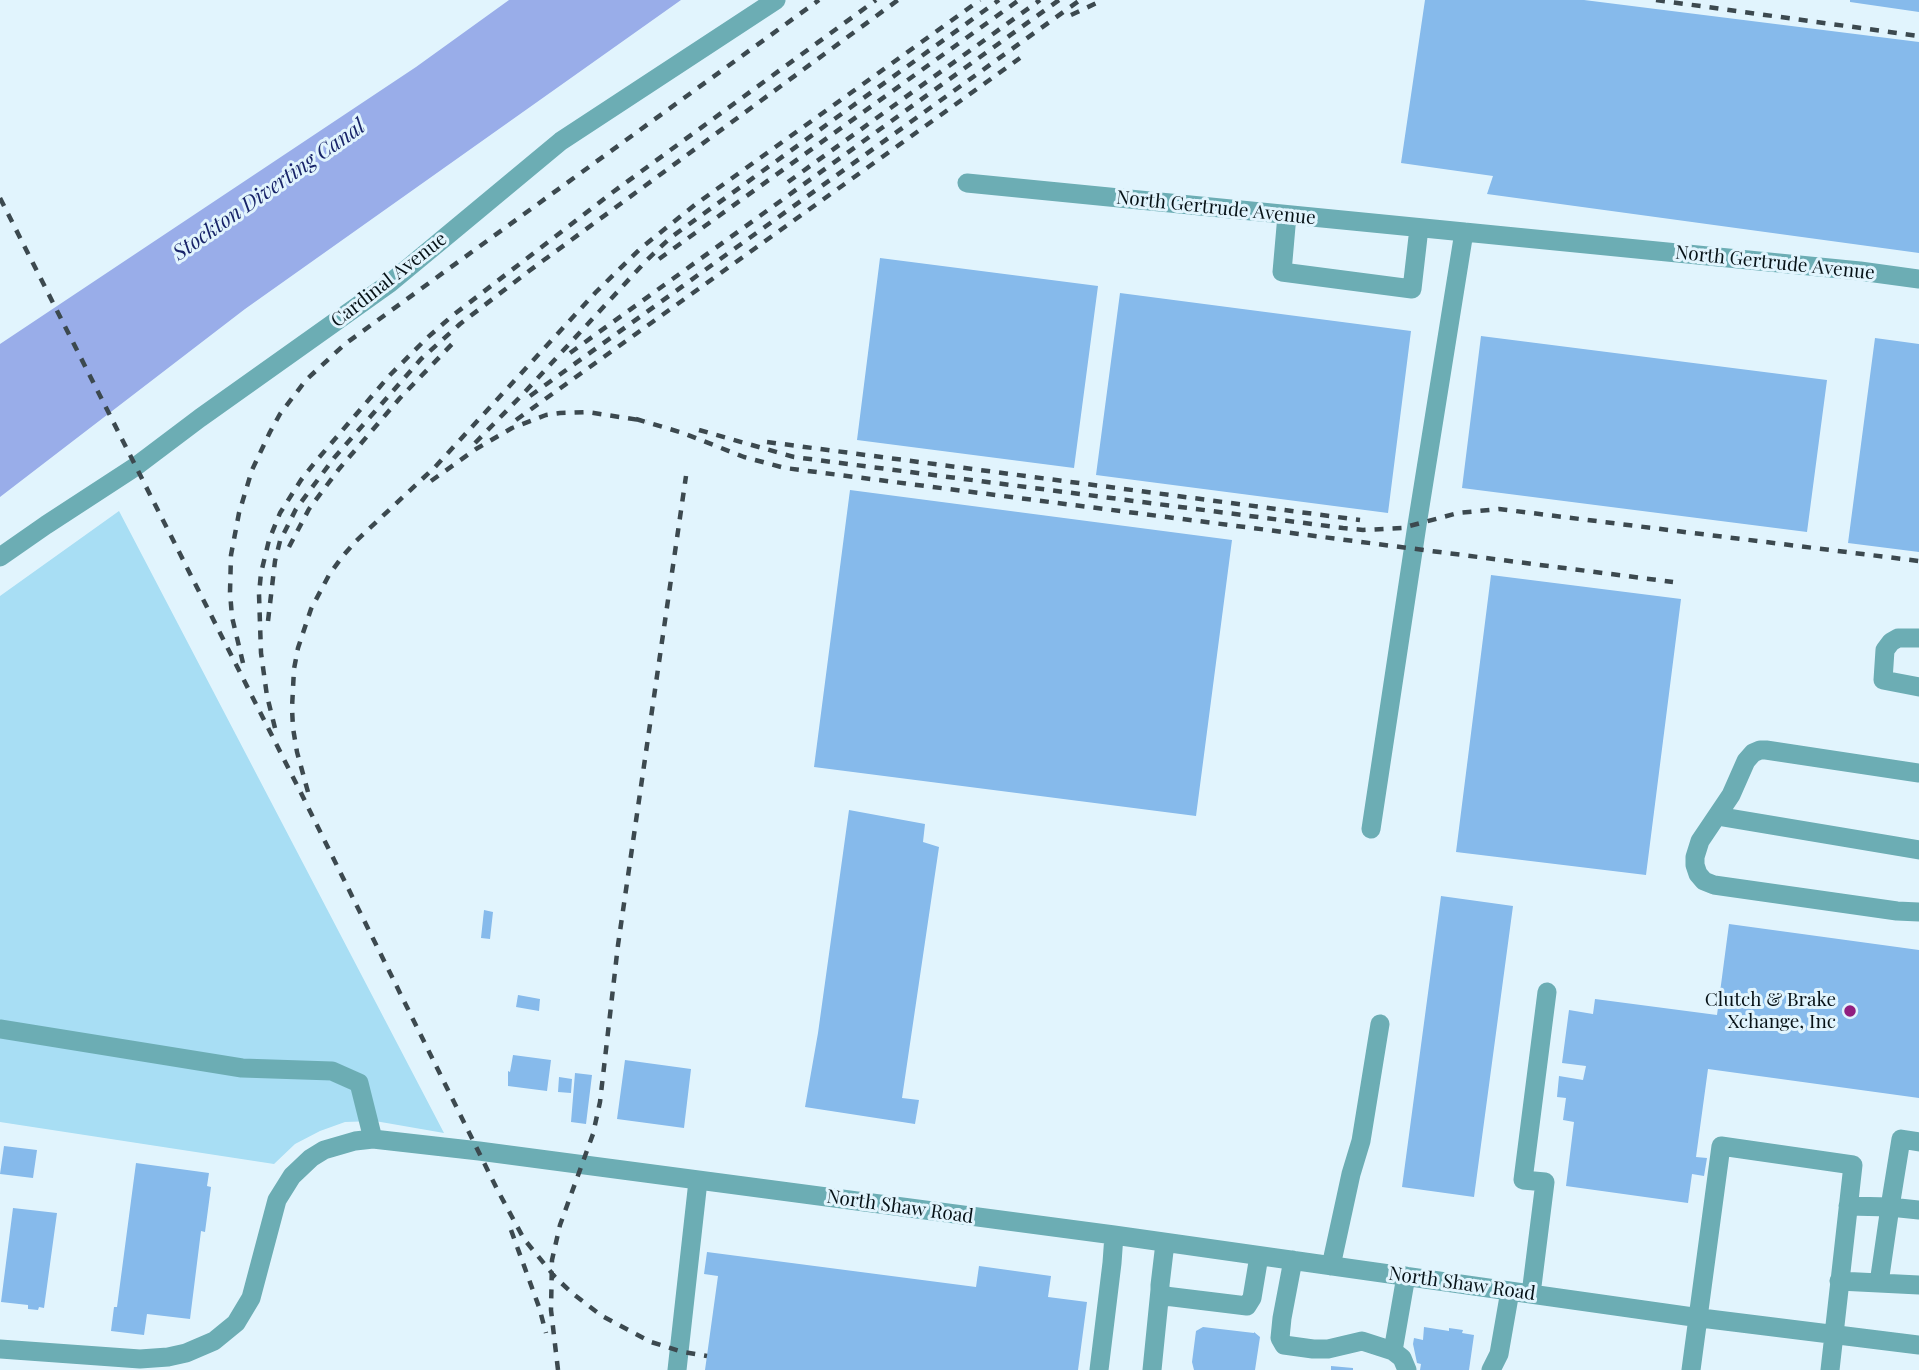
<!DOCTYPE html>
<html>
<head>
<meta charset="utf-8">
<style>
	body { margin:0 }
	canvas { display:block; background:#e1f4fd }
</style>
</head>
<body>
<canvas width="1919" height="1370"></canvas>
<script>
const c = document.querySelector('canvas').getContext('2d');
c.lineJoin = 'round';
function fillPath(path, color) { c.fillStyle = color; c.fill(path, 'evenodd'); }
const toPath = rows => new Path2D(rows.map(r => 'M' + r).join(''));
function stroke(path, color, width, dash) { c.strokeStyle = color; c.lineWidth = width; c.lineCap = dash ? 'butt' : 'round'; c.setLineDash(dash || []); c.stroke(path); }
function label(font, color, halo, rows, align = 'center') {
  c.font = font + ' "Playfair Display",serif'; c.lineWidth = 6; c.setLineDash([]); c.textBaseline = 'middle'; c.strokeStyle = halo; c.fillStyle = color; for (const [text, x, y, turn = 0] of rows) {
    c.save(); c.translate(x, y); c.rotate((+turn || 0) * Math.PI / 180); c.textAlign = isNaN(turn) ? turn : align; if (halo) c.strokeText(text, 0, 0); c.fillText(text, 0, 0); c.restore();
  }
}
const green = toPath([
	[119,511,444,1133,375,1121,345,1122,320,1131,295,1144,274,1164,0,1122,0,596]
]);
const water = toPath([
	[509,0,681,0,245,309,0,497,0,344,416,67]
]);
const building = toPath([
	[1425,0,1584,0,1919,42,1919,253,1487,194,1493,176,1401,163],
	[1850,0,1919,0,1919,12,1850,2],
	[880,258,1098,286,1074,468,857,440],
	[1120,293,1411,331,1388,513,1096,475],
	[1481,336,1827,380,1807,532,1462,488],
	[1875,338,1919,344,1919,552,1848,543],
	[850,490,1232,540,1196,816,814,767],
	[1491,575,1681,599,1646,875,1456,852],
	[849,810,925,824,923,842,939,847,902,1098,919,1100,915,1124,805,1107,818,1033],
	[1441,896,1513,906,1474,1197,1402,1187],
	[484,910,493,912,490,939,481,938],
	[1729,924,1919,950,1919,1098,1708,1069,1696,1157,1707,1158,1704,1176,1692,1174,1688,1203,1566,1186,1574,1122,1563,1120,1566,1098,1557,1097,1559,1076,1583,1080,1586,1066,1562,1063,1569,1010,1593,1014,1595,999,1717,1015],
	[518,995,540,999,539,1011,516,1007],
	[513,1055,551,1060,547,1091,508,1086,508,1071,510,1072],
	[625,1060,691,1069,684,1128,617,1119],
	[575,1073,592,1075,586,1124,571,1122],
	[559,1077,572,1079,571,1093,558,1092],
	[4,1146,37,1150,33,1178,0,1174],
	[136,1163,209,1173,207,1186,211,1187,205,1232,201,1231,190,1319,147,1314,144,1335,111,1331,114,1307,117,1307],
	[13,1208,57,1213,44,1308,39,1307,38,1310,28,1309,28,1305,1,1302],
	[707,1252,976,1287,979,1266,1051,1276,1048,1297,1087,1302,1078,1370,705,1370,718,1276,704,1274],
	[1203,1327,1254,1333,1254,1332,1260,1337,1255,1370,1194,1370,1192,1362,1196,1331],
	[1424,1327,1449,1331,1449,1328,1463,1330,1462,1333,1474,1335,1469,1370,1420,1370,1421,1364,1417,1363,1413,1344,1414,1338,1423,1340],
	[1331,1366,1353,1368,1353,1370,1331,1370]
]);
const minor = toPath([
	[967,183,1860,271,1919,279],
	[1287,215,1282,272,1412,289,1419,228],
	[0,557,46,525,135,467,200,418,390,283,561,141,776,0],
	[1919,638,1898,638,1891,642,1885,650,1883,680,1919,687],
	[1919,773,1766,750,1760,750,1753,753,1746,761,1731,795,1700,841,1695,857,1695,865,1698,874,1704,881,1714,885,1897,911,1919,912],
	[1717,816,1919,850],
	[1371,829,1417,525,1464,232],
	[0,1029,242,1068,332,1071,359,1083,373,1139],
	[1919,1142,1901,1139,1890,1207,1919,1210],
	[1848,1206,1890,1207,1879,1283],
	[1165,1243,1160,1285,1160,1290,1165,1296,1247,1306,1252,1298,1259,1256],
	[1293,1260,1282,1318,1280,1338,1284,1345,1313,1349,1328,1349,1362,1341,1393,1351,1402,1358,1407,1370],
	[1331,1266,1351,1174,1361,1141,1380,1024],
	[1839,1281,1919,1285],
	[1531,1294,1545,1182,1523,1180,1547,992],
	[0,1349,140,1359,168,1357,186,1353,214,1341,236,1323,251,1298,277,1200,292,1176,311,1158,324,1150,355,1141,373,1139,479,1151,1114,1235,1693,1317,1919,1345],
	[1393,1351,1406,1276],
	[677,1370,698,1181],
	[1099,1370,1112,1263,1114,1235],
	[1152,1370,1160,1290],
	[1491,1370,1499,1354,1510,1291],
	[1691,1370,1721,1146,1853,1165,1830,1370]
]);
const rail = toPath([
	[1656,0,1919,36],
	[1071,15,1103,0],
	[788,182,1040,0],
	[0,198,301,793,498,1191,524,1239,555,1277,572,1293,602,1316,651,1342,683,1352,707,1356],
	[659,259,1019,0],
	[570,353,1059,0],
	[530,396,1080,0],
	[636,419,683,433,744,457,785,468,1673,582],
	[516,420,1020,58],
	[699,430,794,457,1343,528,1363,530,1402,528,1458,513,1499,509,1919,561],
	[767,442,1360,520],
	[475,443,523,394,645,262,670,238,999,0],
	[431,481,476,449,512,428,546,415,560,413,587,412,646,421],
	[289,547,309,509,339,469,400,398,455,341],
	[268,621,275,561,280,541,296,509,334,458,421,359,460,324,529,271,898,0],
	[243,663,232,617,230,592,231,555,239,513,252,470,270,432,280,414,306,380,345,344,819,0],
	[275,728,267,696,261,653,259,594,261,573,269,540,280,513,301,480,316,461,390,375,427,338,452,316,613,192,876,0],
	[308,792,297,752,293,728,292,708,294,669,298,648,311,609,329,575,342,557,356,541,435,467,596,292,641,248,696,204,980,0],
	[511,1230,539,1307,546,1333],
	[558,1370,551,1310,552,1260,560,1225,593,1134,600,1102,618,945,686,476]
]);
const markers = [
	[1850,1011,7,"#911f7f"]
];
const streetNames = [
	["North Gertrude Avenue",1216,208,6],
	["North Gertrude Avenue",1775,263,6],
	["Cardinal Avenue",389,280,-38],
	["North Shaw Road",900,1207,8],
	["North Shaw Road",1462,1284,8]
];
const poiNames = [
	["Clutch & Brake",1836,1000],
	["Xchange, Inc",1836,1022]
];
const waterNames = [
	["Stockton Diverting Canal",269,190,-35]
];
fillPath(green, '#a8def4');
fillPath(water, '#99ade9');
fillPath(building, '#86baeb');
stroke(minor, '#6cadb4', 19);
stroke(rail, '#3c494f', 4.5, [9, 9]);
for (const [x, y, r, color] of markers) { const dot = new Path2D(); dot.arc(x, y, r, 0, 2 * Math.PI); c.fillStyle = color; c.fill(dot); stroke(dot, '#e1f4fd', 2.5); }
label('19px', '#071217', '#e1f4fd', streetNames);
label('19px', '#071217', '#e1f4fd', poiNames, 'right');
label('italic 21px', '#172368', '#e1f4fd', waterNames);
</script>
</body>
</html>
